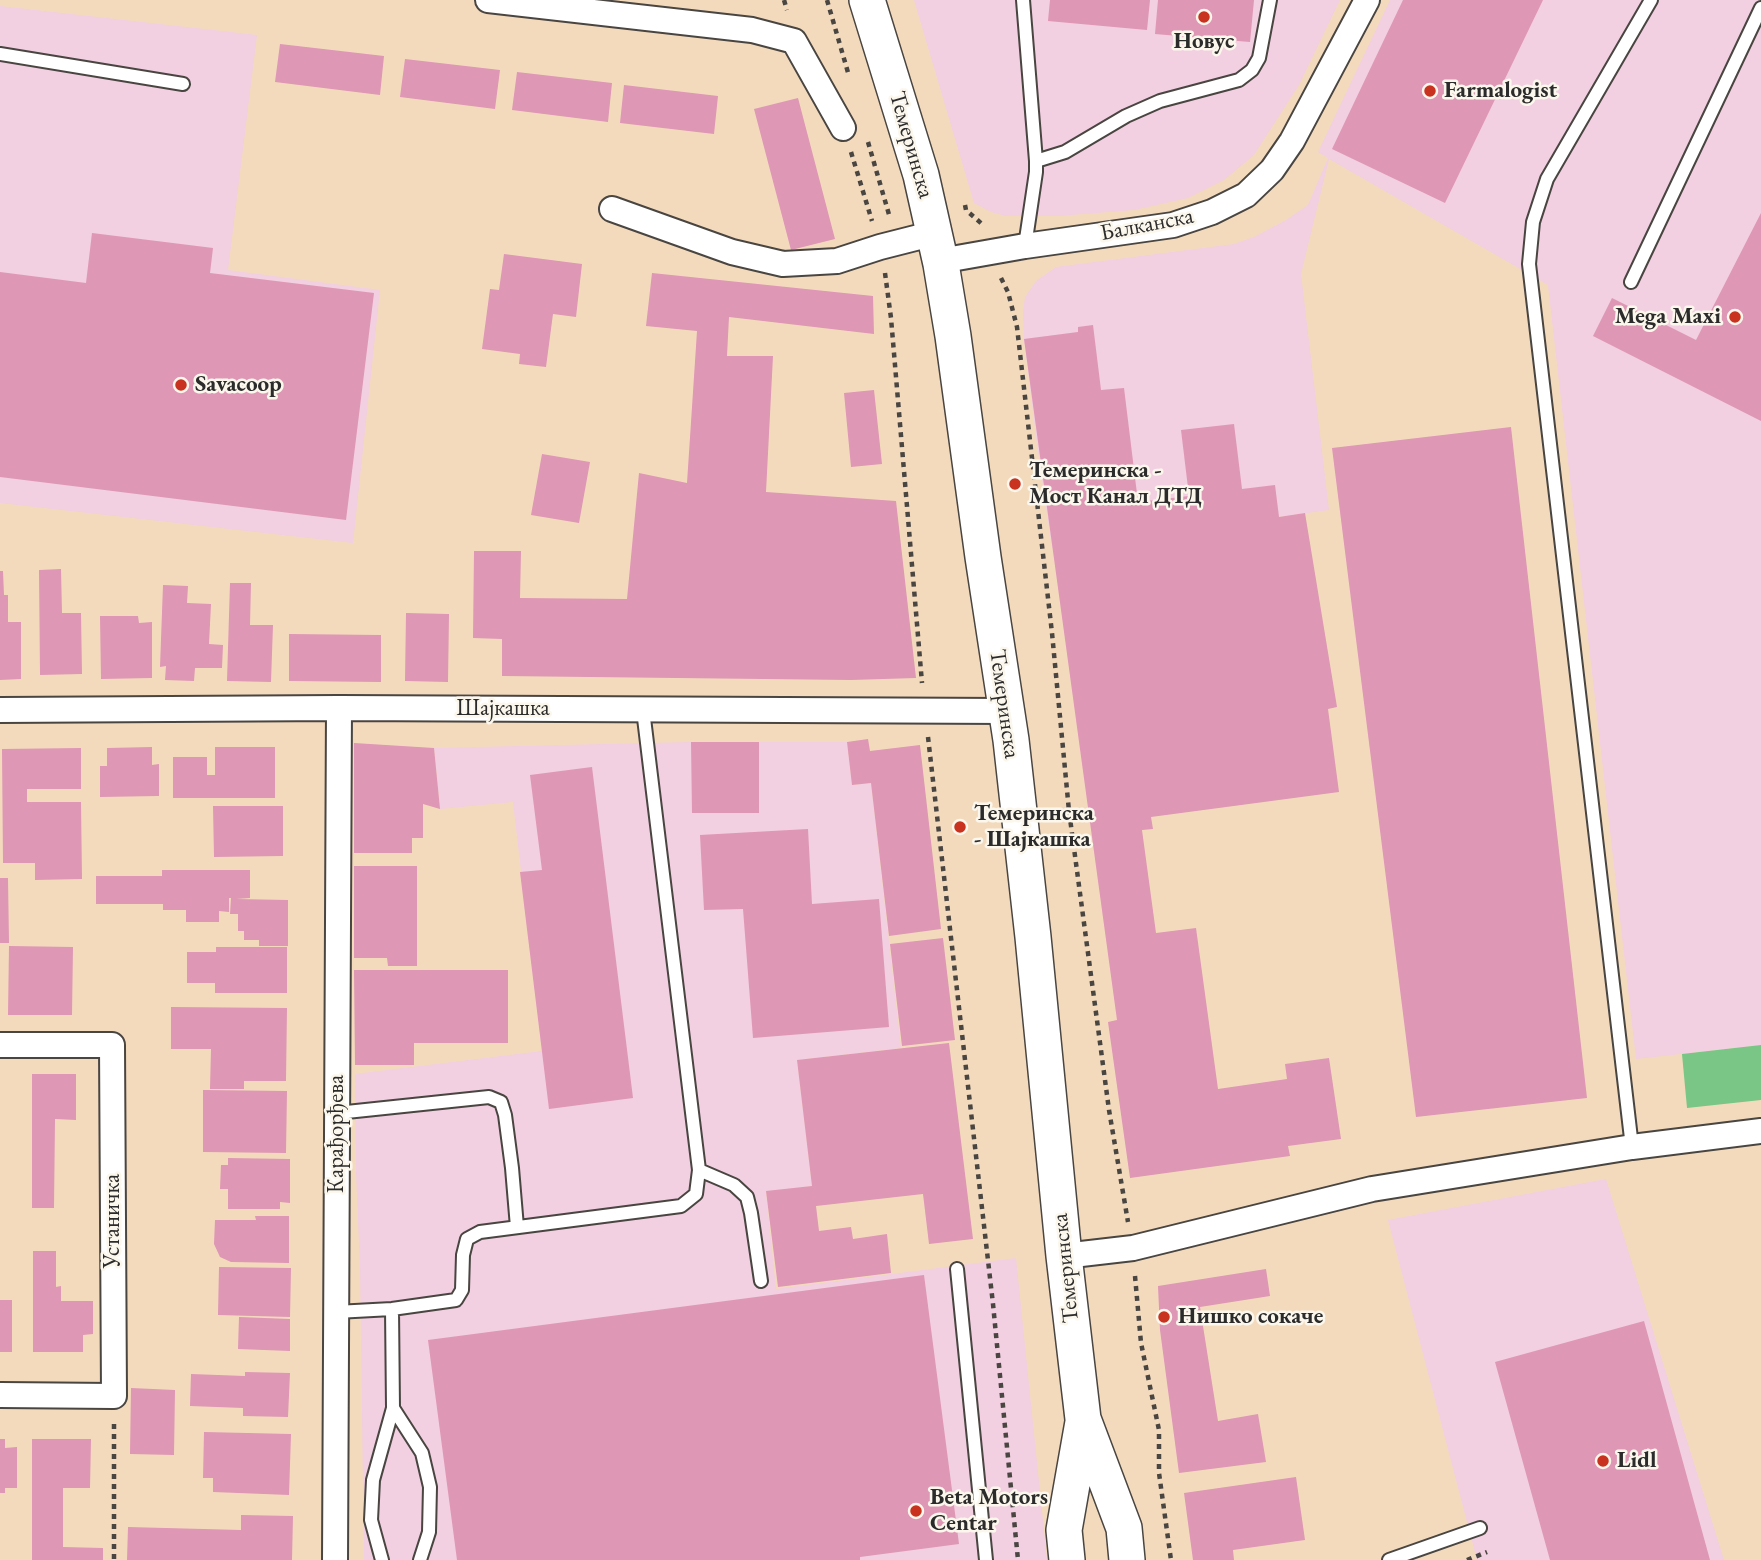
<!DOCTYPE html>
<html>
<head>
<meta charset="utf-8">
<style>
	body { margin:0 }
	canvas { display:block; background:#f3dabd }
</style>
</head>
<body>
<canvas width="1761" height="1560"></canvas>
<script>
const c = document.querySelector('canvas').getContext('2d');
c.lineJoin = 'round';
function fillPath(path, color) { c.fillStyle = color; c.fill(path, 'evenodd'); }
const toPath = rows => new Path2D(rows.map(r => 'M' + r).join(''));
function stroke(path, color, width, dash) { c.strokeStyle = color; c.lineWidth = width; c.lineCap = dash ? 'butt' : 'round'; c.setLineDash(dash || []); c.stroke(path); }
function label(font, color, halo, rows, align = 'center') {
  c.font = font + ' "EB Garamond",serif'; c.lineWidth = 5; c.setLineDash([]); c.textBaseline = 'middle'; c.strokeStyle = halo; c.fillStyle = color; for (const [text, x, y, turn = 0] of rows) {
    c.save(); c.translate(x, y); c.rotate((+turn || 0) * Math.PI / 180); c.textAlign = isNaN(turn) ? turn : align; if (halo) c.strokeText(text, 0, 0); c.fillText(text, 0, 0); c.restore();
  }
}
const built = toPath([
	[914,0,1340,0,1299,85,1254,155,1224,180,1188,198,1134,210,1058,216,1006,216,991,212,974,203],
	[1390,0,1761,0,1761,1045,1636,1059,1548,285,1329,159,1301,274,1329,510,1052,548,1037,444,1024,339,1023,312,1025,297,1036,281,1056,267,1234,244,1254,237,1286,220,1308,205,1328,158,1318,152],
	[0,6,257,35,228,270,380,290,353,543,0,503],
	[691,742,847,742,852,785,871,783,901,1048,797,1060,812,1186,766,1192,776,1289,1016,1258,1047,1560,364,1560,360,1267,356,1172,355,1074,542,1051,513,802,440,809,434,748],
	[1606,1179,1724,1560,1477,1560,1388,1220]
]);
const green = toPath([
	[1761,1045,1761,1100,1687,1108,1682,1054]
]);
const building = toPath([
	[1050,0,1150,0,1147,30,1048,21],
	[1158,0,1254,0,1250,42,1155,34],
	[1403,0,1543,0,1445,203,1332,149],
	[280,44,384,56,380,95,275,82],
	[405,59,500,70,495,109,400,97],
	[517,72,612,83,608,122,512,110],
	[624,85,718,96,714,134,620,123],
	[798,98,835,239,791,250,754,109],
	[1761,213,1761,421,1593,336,1612,298,1696,340],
	[92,233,213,248,210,273,374,293,346,520,0,477,0,272,86,283],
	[504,254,582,264,576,317,553,314,546,367,519,364,520,354,482,349,490,289,499,290],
	[652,273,873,296,874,334,729,317,727,356,773,356,766,492,896,501,916,678,851,680,502,676,502,639,473,638,474,551,521,551,520,598,627,599,639,473,687,483,697,331,646,326],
	[1093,325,1101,390,1124,388,1138,502,1189,496,1181,430,1234,424,1242,489,1275,485,1279,517,1305,513,1337,707,1328,709,1339,792,1151,817,1153,829,1142,830,1156,933,1196,928,1218,1089,1287,1079,1285,1064,1329,1058,1341,1139,1288,1146,1290,1156,1130,1178,1108,1022,1117,1020,1024,339,1078,332,1078,327],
	[874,390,882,464,851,467,844,393],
	[1511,427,1587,1098,1416,1117,1332,448],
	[542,454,590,462,579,523,531,515],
	[61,569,62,613,81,613,82,674,40,675,39,570],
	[0,571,3,571,4,595,8,595,8,622,21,622,21,679,0,680],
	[230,583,251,583,250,625,273,625,271,682,227,681],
	[163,585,188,586,187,603,211,604,209,644,223,645,222,668,195,668,194,681,165,680,166,666,160,667],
	[406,613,449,614,448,682,405,681],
	[100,616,138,616,139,623,152,622,152,678,101,679],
	[289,634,381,635,381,682,289,681],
	[868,739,870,751,920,745,941,929,889,936,871,783,852,785,847,742],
	[691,742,759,742,759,813,692,813],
	[354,743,434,748,440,809,423,804,423,838,412,838,412,853,354,853],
	[152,747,152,765,159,764,159,796,100,797,100,766,107,766,107,748],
	[215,747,275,747,275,798,173,798,173,757,207,757,207,775,215,775],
	[81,748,81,789,27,789,27,802,81,802,82,879,35,880,35,863,3,863,2,749],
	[592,767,633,1098,549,1109,520,872,542,870,530,775],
	[213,806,283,806,283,856,214,857],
	[808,829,812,904,879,899,889,1027,753,1038,743,909,704,910,700,835],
	[354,866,417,866,417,966,388,966,387,958,354,958],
	[162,870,250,870,250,898,236,899,288,900,288,946,259,946,259,940,244,940,244,931,238,931,238,914,230,914,231,898,229,898,229,912,219,911,219,922,186,922,186,910,163,910,163,904,96,904,96,876,162,876],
	[0,878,8,878,9,943,0,943],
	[943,938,955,1040,902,1046,890,944],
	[9,946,73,947,72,1015,8,1015],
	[216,947,287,947,287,993,215,993,215,983,187,983,187,952,216,952],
	[354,970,508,970,508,1043,414,1043,414,1065,355,1065],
	[171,1007,287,1008,286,1081,244,1081,244,1089,210,1089,211,1049,171,1049],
	[949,1043,973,1239,929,1244,923,1194,816,1206,819,1231,851,1227,853,1239,887,1234,891,1273,778,1287,766,1191,812,1186,797,1060],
	[32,1074,76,1074,76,1120,55,1119,54,1208,32,1208],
	[203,1090,287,1091,286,1153,203,1152],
	[228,1158,290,1159,290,1203,280,1202,280,1209,228,1209,228,1189,220,1189,221,1165,228,1165],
	[255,1216,289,1216,289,1263,231,1262,220,1257,214,1244,215,1220,256,1220],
	[33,1251,56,1251,56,1287,61,1286,61,1301,93,1301,93,1334,83,1335,83,1352,33,1352],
	[219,1267,291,1268,290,1317,218,1315],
	[1266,1269,1270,1296,1200,1307,1218,1421,1258,1414,1266,1462,1179,1473,1160,1330,1158,1286],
	[924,1275,959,1544,860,1557,860,1560,457,1560,428,1340],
	[0,1300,12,1300,12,1352,0,1352],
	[239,1317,290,1319,290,1351,238,1349],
	[1644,1321,1710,1560,1550,1560,1495,1362],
	[245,1372,290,1373,288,1417,243,1416,243,1408,190,1406,191,1374,245,1376],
	[131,1388,175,1390,174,1455,130,1454],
	[204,1432,291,1434,289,1495,213,1492,213,1478,203,1478],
	[0,1439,5,1439,5,1448,17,1447,17,1488,5,1488,5,1493,0,1493],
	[32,1439,91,1439,90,1488,63,1488,63,1547,103,1548,103,1560,32,1560],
	[1296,1477,1305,1540,1233,1550,1234,1560,1193,1560,1184,1493],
	[241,1515,293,1516,292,1560,127,1560,128,1527,241,1530]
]);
const path = toPath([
	[784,0,787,10],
	[827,0,849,76],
	[868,142,890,218],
	[851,152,872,221],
	[965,205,966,210,982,224],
	[885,273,891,318,922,683],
	[1001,278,1008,292,1017,327,1052,633,1069,811,1109,1110,1128,1222],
	[928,737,993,1304,1018,1560],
	[1135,1276,1141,1343,1159,1430,1159,1473,1171,1560],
	[114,1424,114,1560],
	[1467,1560,1487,1552]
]);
const service = toPath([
	[1023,0,1036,161,1036,172,1025,246],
	[0,54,183,84],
	[1036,161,1065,152,1126,116,1160,101,1239,80,1252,70,1259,58,1270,0],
	[1631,282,1761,8],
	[337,1113,489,1097,501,1102,505,1115,512,1168,517,1227],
	[1632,1147,1529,264,1533,222,1547,179,1651,0],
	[699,1170,734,1185,747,1197,751,1213,761,1281],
	[957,1269,986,1560],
	[336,1312,392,1309,456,1300,462,1290,463,1255,467,1239,480,1232,681,1206,696,1194,699,1170,643,710],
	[393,1408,422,1453,430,1487,429,1532,420,1560],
	[382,1560,371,1520,373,1480,393,1408,392,1309],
	[1389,1560,1480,1528]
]);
const minor = toPath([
	[488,0,752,30,794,41,843,128],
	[612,209,732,252,783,264,837,261,880,247,935,233],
	[940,261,1025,246,1173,225,1212,212,1246,195,1272,170,1292,141,1367,0],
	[0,710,339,708,1007,711],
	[0,1045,112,1045,114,1396,0,1395],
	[1064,1256,1133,1248,1372,1189,1632,1147,1761,1131],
	[335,1560,339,708]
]);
const secondary = toPath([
	[867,0,921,175,941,264,953,336,983,557,1011,740,1033,937,1064,1256,1083,1419,1124,1528,1127,1560],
	[1067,1560,1064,1530,1083,1422]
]);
const markers = [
	[1204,17,7,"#c8321e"],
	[1430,91,7,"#c8321e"],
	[1735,317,7,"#c8321e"],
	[181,385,7,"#c8321e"],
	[1015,484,7,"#c8321e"],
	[960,827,7,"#c8321e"],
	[1164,1317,7,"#c8321e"],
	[1603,1461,7,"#c8321e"],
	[916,1511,7,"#c8321e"]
];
const poiNames = [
	["Новус",1204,42,"center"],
	["Farmalogist",1444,91],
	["Mega Maxi",1721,317,"right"],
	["Savacoop",195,385],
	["Темеринска -",1029,471],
	["Мост Канал ДТД",1029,497],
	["Темеринска",974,814],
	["- Шајкашка",974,840],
	["Нишко сокаче",1178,1317],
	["Lidl",1617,1461],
	["Beta Motors",930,1498],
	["Centar",930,1524]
];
const streetNames = [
	["Темеринска",911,145,74],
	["Балканска",1147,225,-11],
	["Темеринска",1004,704,82],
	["Шајкашка",503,709],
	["Карађорђева",337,1134,-90],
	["Устаничка",113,1221,-90],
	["Темеринска",1066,1268,-96]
];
fillPath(built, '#f2cfe1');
fillPath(green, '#7ac686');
fillPath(building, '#de97b4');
stroke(service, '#494541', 16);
stroke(minor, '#494541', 28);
stroke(secondary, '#494541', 38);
stroke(path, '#494541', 4.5, [5, 5]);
stroke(service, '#fff', 12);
stroke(minor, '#fff', 24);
stroke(secondary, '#fff', 35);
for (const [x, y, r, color] of markers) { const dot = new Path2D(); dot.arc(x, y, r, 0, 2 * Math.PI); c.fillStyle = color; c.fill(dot); stroke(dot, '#fbf7ec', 2.5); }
label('bold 23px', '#2b2b2b', '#fbf7ec', poiNames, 'left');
label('23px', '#2b2b2b', '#fbf7ec', streetNames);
</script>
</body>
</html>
